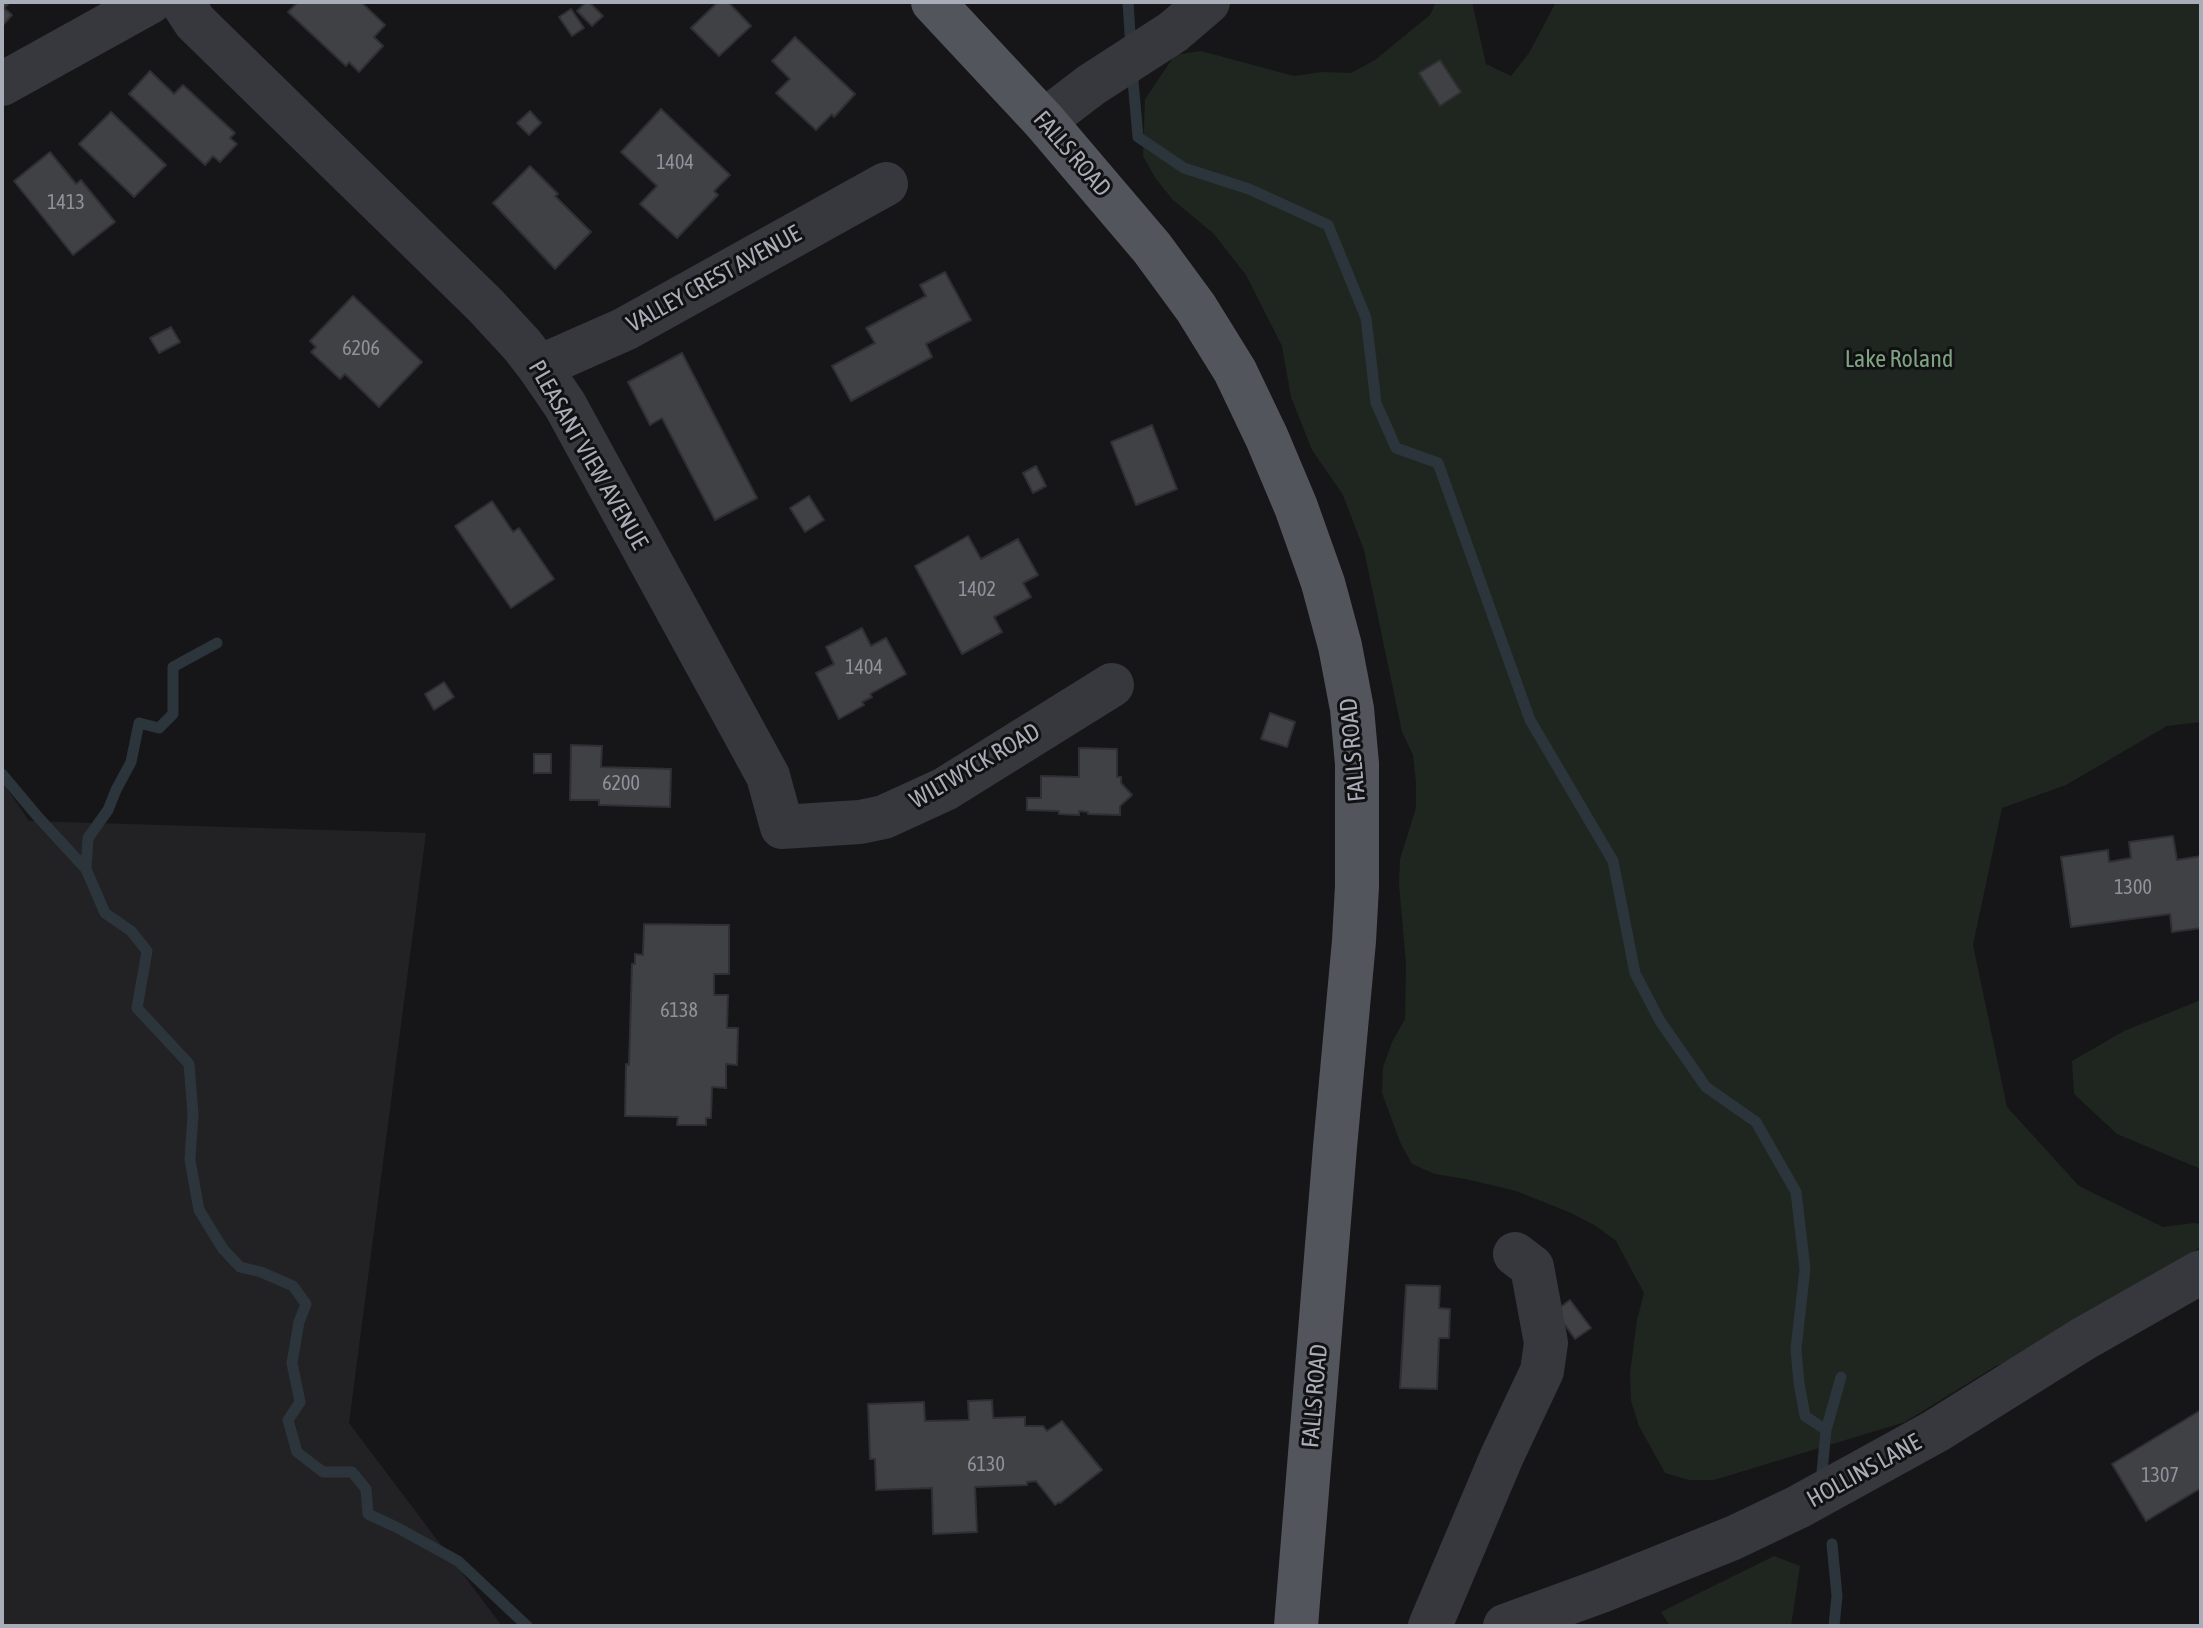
<!DOCTYPE html>
<html>
<head>
<meta charset="utf-8">
<style>
	body { margin:0 }
	#map { position:relative; width:2203px; height:1628px; overflow:hidden; background:#161618; font-family:"Asap Condensed",sans-serif }
	canvas { display:block }
	.frame { position:absolute; inset:0; border:4px solid #a8adb8; pointer-events:none }
</style>
</head>
<body>
<div id="map">
<canvas width="2203" height="1628"></canvas>
<div class="frame"></div>
</div>
<script>
const c = document.querySelector('canvas').getContext('2d');
c.lineJoin = 'round';
function fillPath(path, color) { c.fillStyle = color; c.fill(path, 'evenodd'); }
const toPath = rows => new Path2D(rows.map(r => 'M' + r).join(''));
function stroke(path, color, width, dash) { c.strokeStyle = color; c.lineWidth = width; c.lineCap = dash ? 'butt' : 'round'; c.setLineDash(dash || []); c.stroke(path); }
function label(font, color, halo, rows, align = 'center') {
  c.font = font + ' "Asap Condensed",sans-serif'; c.lineWidth = 6; c.setLineDash([]); c.textBaseline = 'middle'; c.strokeStyle = halo; c.fillStyle = color; for (const [text, x, y, turn = 0] of rows) {
    c.save(); c.translate(x, y); c.rotate((+turn || 0) * Math.PI / 180); c.textAlign = isNaN(turn) ? turn : align; if (halo) c.strokeText(text, 0, 0); c.fillText(text, 0, 0); c.restore();
  }
}
const built = toPath([
	[2,781,29,821,426,833,349,1423,502,1626,2,1626]
]);
const green = toPath([
	[1436,2,1472,2,1486,64,1511,76,1529,53,1556,2,2201,2,2201,722,2167,726,2066,785,2002,808,1973,945,2007,1107,2079,1186,2163,1227,2194,1223,2201,1224,2201,1247,2021,1356,1996,1366,1905,1422,1714,1480,1689,1480,1665,1473,1639,1426,1631,1401,1630,1373,1637,1320,1644,1293,1616,1241,1596,1226,1571,1213,1516,1191,1465,1179,1435,1174,1412,1164,1400,1142,1382,1093,1383,1067,1392,1042,1405,1019,1406,965,1399,884,1400,859,1416,808,1416,782,1413,755,1402,732,1364,550,1343,495,1312,450,1291,397,1282,346,1246,275,1214,234,1173,200,1156,179,1143,156,1145,99,1175,55,1201,51,1294,76,1322,72,1351,73,1375,60,1430,15],
	[2201,1000,2201,1169,2117,1134,2074,1094,2072,1061,2124,1031],
	[1774,1556,1800,1566,1791,1626,1670,1626,1661,1612]
]);
const stream = toPath([
	[1128,2,1131,49],
	[1132,70,1138,137,1184,168,1249,189,1328,225,1366,318,1376,403,1396,448,1438,463,1530,720,1613,861,1635,973,1660,1021,1706,1087,1756,1122,1796,1192,1805,1269,1796,1349,1799,1383,1805,1416,1826,1430],
	[2,774,38,817,86,869,105,913,131,931,147,951,137,1008,189,1064,193,1114,190,1160,199,1210,223,1249,240,1267,261,1272,293,1286,306,1304,299,1322,292,1363,300,1402,288,1420,297,1452,323,1472,352,1472,366,1489,368,1514,398,1528,458,1561,527,1626],
	[86,869,88,838,108,810,116,790,131,762,139,723,159,728,173,714,173,667,217,643],
	[1822,1472,1826,1430,1841,1377],
	[1832,1544,1837,1596,1834,1626]
]);
const building = toPath([
	[2,2,10,2,4,8,12,15,2,26,2,2],
	[298,2,361,2,385,25,374,37,383,46,359,72,349,62,346,66,288,12,298,2],
	[586,2,589,2,603,16,592,26,577,11,586,2],
	[718,2,728,2,751,26,719,56,691,28,718,2],
	[571,9,584,28,572,36,559,17,571,9],
	[795,37,855,94,834,117,832,114,816,130,776,93,790,79,772,61,795,37],
	[1440,60,1461,92,1440,106,1419,73,1440,60],
	[150,71,174,94,183,85,235,133,230,138,237,144,220,162,213,156,205,165,129,94,150,71],
	[661,109,730,175,714,191,718,195,677,238,640,204,657,186,621,152,661,109],
	[530,111,541,123,529,135,517,123,530,111],
	[111,112,166,165,134,197,79,144,111,112],
	[50,152,76,184,81,180,115,222,73,255,14,181,50,152],
	[530,166,558,194,555,196,591,232,555,269,493,203,530,166],
	[945,272,971,320,926,344,932,357,851,401,832,366,875,343,866,328,926,296,920,285,945,272],
	[353,296,422,362,379,407,345,374,340,379,311,352,316,347,310,341,353,296],
	[171,327,180,342,159,353,150,338,171,327],
	[682,353,757,498,715,520,662,418,650,425,628,382,682,353],
	[1152,425,1177,489,1136,505,1111,442,1152,425],
	[1036,466,1046,486,1033,493,1023,473,1036,466],
	[809,496,824,520,805,532,790,508,809,496],
	[492,501,513,532,519,528,554,579,511,608,455,526,492,501],
	[968,536,981,559,1018,539,1038,575,1023,583,1031,597,994,617,1002,632,962,654,915,566,968,536],
	[862,628,871,646,886,638,906,674,870,694,872,697,862,702,864,705,839,719,816,673,834,664,826,647,862,628],
	[444,682,454,697,434,710,425,694,444,682],
	[1270,713,1295,722,1287,747,1261,739,1270,713],
	[571,745,602,746,601,767,671,769,670,807,599,805,599,800,570,800,571,745],
	[1079,748,1117,749,1117,777,1121,777,1121,783,1132,795,1120,806,1120,815,1088,814,1088,812,1079,811,1079,815,1059,814,1059,811,1027,810,1027,798,1041,798,1041,776,1079,777,1079,748],
	[534,754,551,754,551,773,534,773,534,754],
	[2173,836,2177,860,2201,856,2201,928,2172,932,2170,914,2071,927,2061,857,2108,850,2109,862,2131,858,2129,842,2173,836],
	[644,924,729,925,729,974,714,974,714,995,728,995,727,1028,738,1028,737,1065,726,1064,726,1088,712,1087,711,1118,706,1118,706,1125,677,1125,678,1117,625,1116,626,1064,629,1065,632,964,635,964,635,954,643,955,644,924],
	[1406,1285,1440,1286,1439,1308,1450,1309,1449,1338,1439,1338,1437,1389,1400,1388,1406,1285],
	[1570,1300,1591,1328,1575,1339,1555,1311,1570,1300],
	[992,1400,993,1418,1025,1417,1025,1426,1043,1426,1047,1431,1062,1421,1102,1470,1060,1503,1059,1502,1055,1505,1036,1481,1027,1482,1027,1485,975,1487,977,1532,933,1534,932,1488,876,1490,875,1459,870,1459,868,1404,924,1402,925,1421,969,1420,968,1401,992,1400],
	[2201,1410,2201,1488,2146,1521,2112,1464,2201,1410]
]);
const minor = toPath([
	[182,2,195,22,485,305,522,345,539,367,565,405,768,776,782,827,860,822,884,817,945,789,1112,685],
	[2,84,150,2],
	[1044,121,1091,85,1173,32,1208,2],
	[539,367,625,329,886,184],
	[1430,1626,1502,1456,1542,1371,1546,1343,1532,1267,1515,1254],
	[1505,1626,1601,1591,1733,1538,1798,1507,1936,1431,2083,1339,2201,1272]
]);
const major = toPath([
	[933,2,1044,121,1152,248,1196,308,1235,371,1267,438,1296,507,1323,583,1340,646,1352,709,1357,764,1357,886,1354,941,1335,1147,1296,1626]
]);
const numberNames = [
	["1404",675,163],
	["1413",66,203],
	["6206",361,349],
	["1402",977,590],
	["1404",864,668],
	["6200",621,784],
	["1300",2133,888],
	["6138",679,1011],
	["6130",986,1465],
	["1307",2160,1476]
];
const streetNames = [
	["FALLS ROAD",1072,154,49],
	["VALLEY CREST AVENUE",714,279,-29],
	["PLEASANT VIEW AVENUE",588,455,60],
	["FALLS ROAD",1353,750,-95],
	["WILTWYCK ROAD",975,766,-30],
	["FALLS ROAD",1315,1396,-85],
	["HOLLINS LANE",1864,1471,-29]
];
const parkNames = [
	["Lake Roland",1899,359]
];
fillPath(built, '#222225');
fillPath(green, '#1e261f');
stroke(stream, '#2c353c', 11);
fillPath(building, '#404145');
stroke(building, '#303034', 2);
stroke(minor, '#37383d', 44);
stroke(major, '#53555c', 44);
label('20px', '#8e929b', null, numberNames);
label('24px', '#a8adb8', '#111113', streetNames);
label('24px', '#7fa381', '#111113', parkNames);
</script>
</body>
</html>
